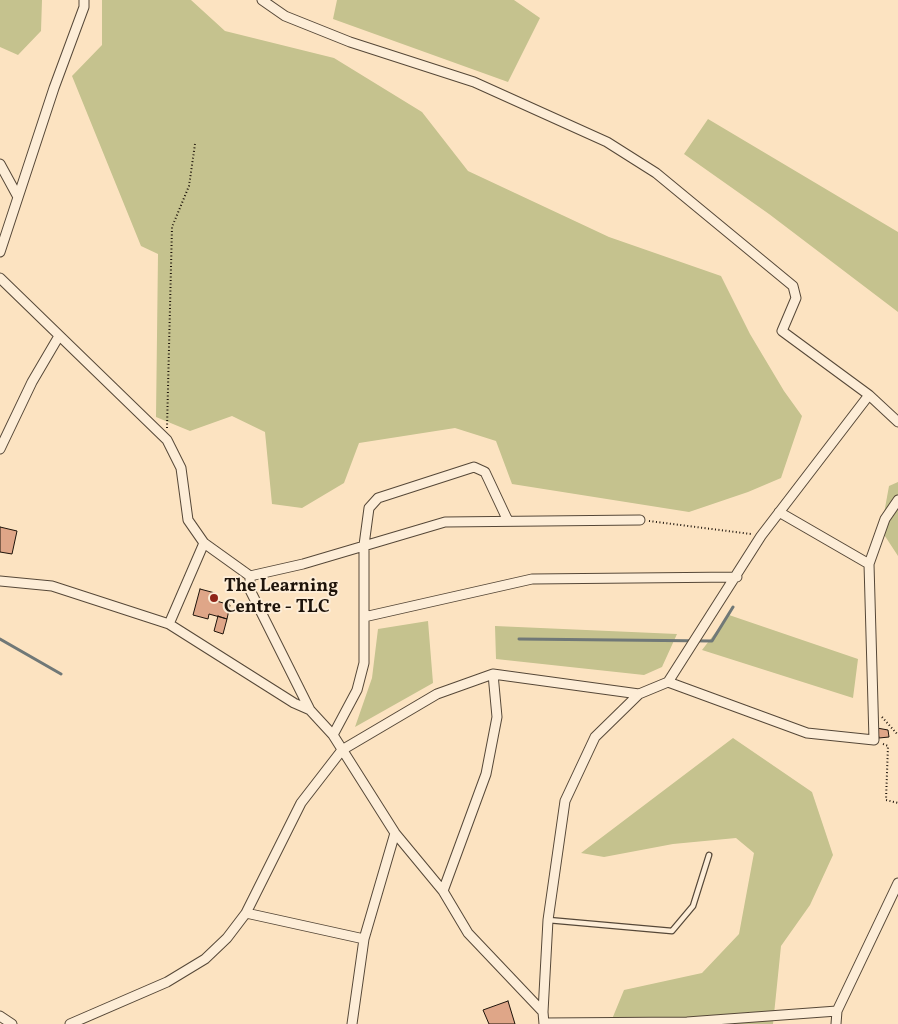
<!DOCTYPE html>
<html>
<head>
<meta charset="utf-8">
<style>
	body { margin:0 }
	canvas { display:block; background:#fce3c1 }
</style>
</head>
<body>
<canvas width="898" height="1024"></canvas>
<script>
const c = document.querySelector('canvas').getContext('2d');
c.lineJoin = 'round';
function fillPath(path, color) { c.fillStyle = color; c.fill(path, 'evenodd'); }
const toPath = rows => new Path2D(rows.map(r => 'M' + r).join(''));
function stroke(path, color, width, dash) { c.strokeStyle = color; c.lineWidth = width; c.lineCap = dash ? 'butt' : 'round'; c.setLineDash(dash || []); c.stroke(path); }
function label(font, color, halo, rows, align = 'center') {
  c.font = font + ' Vollkorn,serif'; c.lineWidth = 4; c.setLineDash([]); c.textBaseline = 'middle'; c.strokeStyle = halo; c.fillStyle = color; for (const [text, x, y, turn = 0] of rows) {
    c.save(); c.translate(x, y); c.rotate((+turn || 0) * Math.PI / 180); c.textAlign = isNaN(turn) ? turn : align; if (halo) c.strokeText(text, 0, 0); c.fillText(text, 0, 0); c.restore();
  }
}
const green = toPath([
	[0,0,42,0,41,31,18,55,0,47],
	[102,0,191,0,225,31,334,58,422,112,468,171,609,237,721,276,750,334,784,391,802,416,781,478,748,492,689,512,512,484,496,441,455,428,359,443,344,483,302,508,272,504,265,432,232,416,190,431,156,417,158,254,141,246,72,76,102,45],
	[337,0,514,0,540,18,508,82,333,19],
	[708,119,898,232,898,312,769,214,684,154],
	[898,482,898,556,881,530,889,486],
	[729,615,858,659,853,698,702,650],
	[428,621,433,683,355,727,372,678,378,629],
	[495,626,677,634,662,667,644,675,496,659],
	[733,738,812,792,833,855,810,905,781,946,773,1024,610,1024,624,990,702,973,739,934,754,853,736,838,673,844,604,857,581,853]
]);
const stream = toPath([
	[0,639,61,674],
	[519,639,712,641,733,607]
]);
const building = toPath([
	[0,527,17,531,12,554,0,552,0,527],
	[200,589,215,593,213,600,230,605,227,619,209,614,208,619,193,615,200,589],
	[218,616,227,619,223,634,214,631,218,616],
	[877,728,888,730,889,737,879,738,877,728],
	[508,1001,515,1024,489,1024,483,1010,508,1001]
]);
const path = toPath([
	[167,428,172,227,189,186,195,144],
	[649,521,751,534],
	[882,717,898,735],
	[883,744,888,746,886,800,898,803]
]);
const lane = toPath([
	[548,920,672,931,693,906,709,855]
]);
const street = toPath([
	[262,0,285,16,350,42,474,82,607,142,656,173,793,286,796,298,782,331,869,395,898,422],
	[0,164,18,197],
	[0,252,54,88,84,7,84,0],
	[0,278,167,440,181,468,188,520,204,543,250,576,303,564,445,522,640,520],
	[0,449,32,382,59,336],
	[869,564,885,519,898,500],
	[250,576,250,590,310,710],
	[0,581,52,586,169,624,294,703,310,710,333,735,395,833,443,891,468,933,543,1012,544,1024],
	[364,617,532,579,737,577],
	[169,624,204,543],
	[668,682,807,733,874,740,869,564,779,512],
	[333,735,357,690,364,663,364,545,369,508,378,498,474,467,485,472,508,521],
	[443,891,486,774,497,717,493,674],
	[246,913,364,939],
	[543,1012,548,920,565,801,595,737,639,694,668,682,761,536,869,395],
	[0,1016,12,1024],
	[544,1023,687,1022,837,1011],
	[70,1024,167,982,205,959,227,938,246,913,301,803,342,750,437,694,493,674,639,694],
	[352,1024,364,939,395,833],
	[836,1024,837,1011,898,883]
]);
const markers = [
	[214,598,5,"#8f2418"]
];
const poiNames = [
	["The Learning",224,588],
	["Centre - TLC",224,609]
];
fillPath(green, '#c5c28e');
stroke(stream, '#707877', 3);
fillPath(building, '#dfa688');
stroke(building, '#1e140b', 1);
stroke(lane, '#564838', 7);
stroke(street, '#564838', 11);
stroke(path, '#1e140b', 2, [1, 2.5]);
stroke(lane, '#fdedd7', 4.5);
stroke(street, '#fdedd7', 9);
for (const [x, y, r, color] of markers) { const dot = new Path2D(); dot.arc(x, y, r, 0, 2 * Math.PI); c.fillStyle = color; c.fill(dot); stroke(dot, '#fdedd7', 2); }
label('bold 18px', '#1e140b', '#fdedd7', poiNames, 'left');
</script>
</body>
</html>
